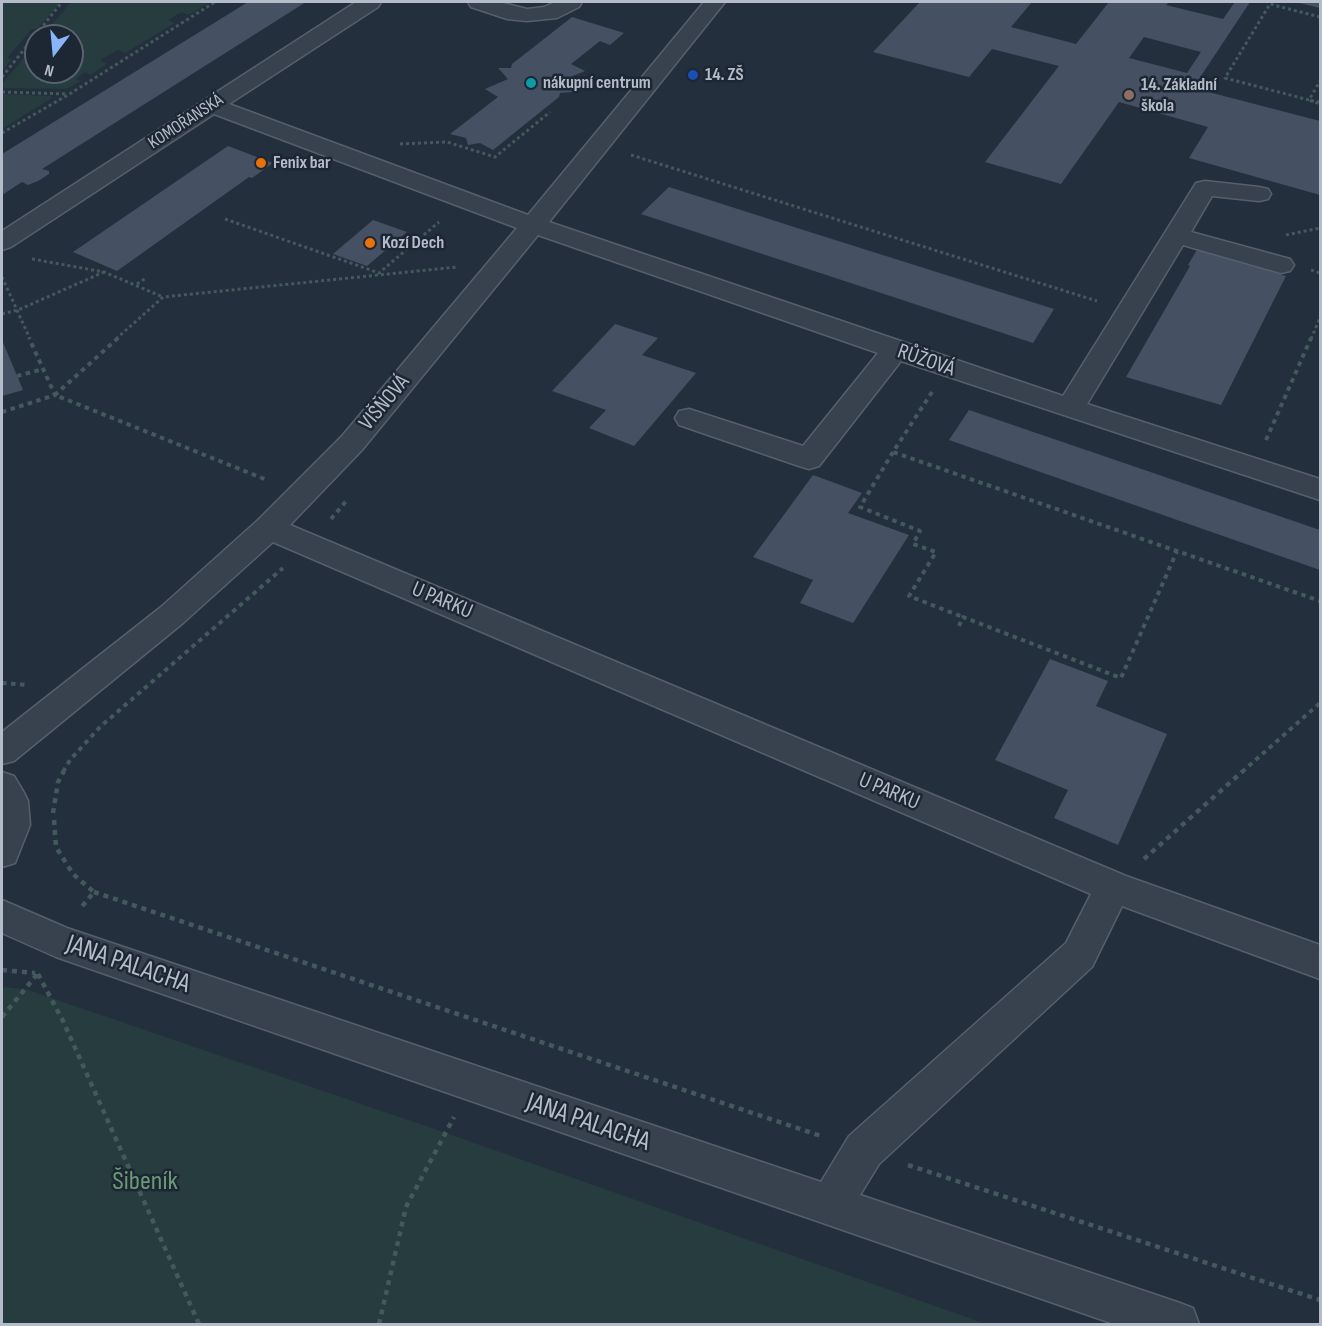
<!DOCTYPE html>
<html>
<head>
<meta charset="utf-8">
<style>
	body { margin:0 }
	#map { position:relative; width:1322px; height:1326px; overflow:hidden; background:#242f3e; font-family:"Sofia Sans Condensed",sans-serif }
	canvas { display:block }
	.frame { position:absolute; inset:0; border:3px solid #b4bcc9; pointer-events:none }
	.north { position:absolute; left:24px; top:24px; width:60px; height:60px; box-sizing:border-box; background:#1d2633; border:2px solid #59626f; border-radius:50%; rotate:196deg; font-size:16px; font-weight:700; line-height:24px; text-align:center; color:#b4bcc9 }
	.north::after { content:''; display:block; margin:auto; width:21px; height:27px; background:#8ab4f8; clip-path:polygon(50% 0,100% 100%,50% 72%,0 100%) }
</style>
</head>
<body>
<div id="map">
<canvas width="1322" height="1326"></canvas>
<div class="frame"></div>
<div class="north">N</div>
</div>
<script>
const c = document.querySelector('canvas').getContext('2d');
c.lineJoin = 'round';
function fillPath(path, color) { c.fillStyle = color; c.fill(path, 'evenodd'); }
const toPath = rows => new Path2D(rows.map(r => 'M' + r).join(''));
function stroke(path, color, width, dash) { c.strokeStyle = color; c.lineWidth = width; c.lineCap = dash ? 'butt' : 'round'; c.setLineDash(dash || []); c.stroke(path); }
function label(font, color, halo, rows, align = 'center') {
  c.font = font + ' "Sofia Sans Condensed",sans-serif'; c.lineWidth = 5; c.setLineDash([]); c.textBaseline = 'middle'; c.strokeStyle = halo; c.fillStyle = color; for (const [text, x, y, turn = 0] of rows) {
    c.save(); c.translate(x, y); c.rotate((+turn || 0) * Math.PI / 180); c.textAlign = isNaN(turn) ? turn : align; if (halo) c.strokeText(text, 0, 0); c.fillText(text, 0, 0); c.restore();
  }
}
const green = toPath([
	[2,2,61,2,37,29,32,29,7,58,12,59,2,71],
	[71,2,211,2,189,15,181,12,168,20,175,23,125,53,118,50,100,60,107,64,90,75,85,72,76,79,81,81,66,89,2,88,2,84,36,43,36,72,72,72,72,36,42,36],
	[2,94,50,96,52,98,2,129],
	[2,987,25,989,449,1134,986,1324,2,1324]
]);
const building = toPath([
	[248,2,306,2,42,169,49,171,49,174,38,181,28,185,22,182,2,195,2,154],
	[920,2,1032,2,1011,27,1076,44,1109,2,1169,2,1166,5,1223,19,1235,2,1250,2,1193,88,1320,121,1320,195,1189,158,1208,127,1119,102,1061,184,985,162,1059,66,992,49,969,77,873,52],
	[1144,37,1201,52,1187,73,1129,58],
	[1295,2,1320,2,1320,8],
	[572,17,624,33,610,45,600,41,571,64,585,71,561,81,573,92,560,93,559,97,493,150,480,143,468,145,466,138,450,134,498,97,485,89,508,79,498,68,511,68,512,64],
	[228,146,273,163,252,178,249,177,117,271,73,252],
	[669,187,816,234,1054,309,1033,343,641,214],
	[373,220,407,232,367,266,333,254],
	[1198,248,1286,276,1221,405,1126,377,1190,266,1188,265],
	[615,324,658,338,642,355,696,373,634,446,589,428,606,410,552,391],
	[2,340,23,390,2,396],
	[969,410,1320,530,1320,570,949,440],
	[813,475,862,493,848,513,909,535,853,623,800,603,813,580,753,557],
	[1050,659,1108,681,1096,706,1167,734,1118,845,1054,818,1068,790,995,760]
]);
const pathFar2 = toPath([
	[1320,17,1270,4,1225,78,1309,100,1320,81],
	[2,77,62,2],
	[2,92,67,94],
	[1320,102,1309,100,1320,104],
	[2,133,68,95,215,2],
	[400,144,447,142,495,157,550,112],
	[631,155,1097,301],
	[225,219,379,273,439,222],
	[1286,235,1320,228],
	[32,259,104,272,163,297],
	[1311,270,1320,273],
	[2,277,30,339],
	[137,284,146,278],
	[2,314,18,310,104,272],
	[116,339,163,297,457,267],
	[1311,339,1320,318]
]);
const pathFar1 = toPath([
	[118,338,55,395,267,480],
	[17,376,43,369],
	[932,392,893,452,1320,601],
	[2,412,55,395,29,338],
	[1266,440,1311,338],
	[893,452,860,507,920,531,913,544,936,552,909,596,963,617],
	[331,519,348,499],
	[959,626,963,617,1121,678,1177,551],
	[2,683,28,685],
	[63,772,70,760,100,727,283,568],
	[1242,772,1320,703]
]);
const path = toPath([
	[53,813,58,782,64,771],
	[54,820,56,847,73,874,94,892,79,910],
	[1144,859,1243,771],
	[94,892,824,1137],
	[2,970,35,973],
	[38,974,63,1021,199,1324],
	[2,1017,39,972],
	[908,1165,1320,1300],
	[379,1324,406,1207,454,1117]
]);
const minor = toPath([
	[356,2,381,2,378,7,229,104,528,215,704,2,725,2,549,222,1063,396,1196,183,1205,181,1259,187,1268,189,1271,194,1268,199,1259,201,1212,196,1191,232,1290,259,1294,265,1290,271,1281,273,1183,245,1087,404,1320,479,1320,500,901,361,819,466,809,469,799,466,679,425,675,418,679,411,689,409,803,446,878,353,538,235,362,450,290,525,1126,876,1320,945,1320,979,1122,906,1092,967,879,1164,860,1195,1177,1302,1193,1308,1199,1324,1114,1324,56,957,2,933,2,900,67,928,821,1182,849,1136,1066,943,1091,894,273,542,183,623,14,761,2,764,2,732,161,607,258,520,342,436,517,228,214,114,11,247,2,250,2,231,356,2],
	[468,2,499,2,527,9,544,7,555,2,582,2,579,7,557,18,527,21,507,19,471,7,468,2],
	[2,772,14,776,23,791,28,801,30,825,15,863,2,867,2,772]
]);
const markers = [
	[693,75,6,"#1a4fb4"],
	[531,83,6,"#0f9aa8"],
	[1129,95,6,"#8d6e63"],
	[261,163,6,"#e8710a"],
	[370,243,6,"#e8710a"]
];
const farPoinames = [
	["14. ZŠ",705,75],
	["nákupní centrum",543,83],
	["14. Základní",1141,85],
	["škola",1141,106],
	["Fenix bar",273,163],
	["Kozí Dech",382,243]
];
const farStreetnames = [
	["KOMOŘANSKÁ",186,122,-33]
];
const streetNames = [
	["RŮŽOVÁ",926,361,19],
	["VIŠŇOVÁ",385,403,-50],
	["U PARKU",442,601,23],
	["U PARKU",889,792,23]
];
const nearStreetnames = [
	["JANA PALACHA",128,965,19],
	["JANA PALACHA",588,1123,19]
];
const nearParknames = [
	["Šibeník",145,1182]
];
fillPath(green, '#263c3f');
fillPath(building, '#455162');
stroke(minor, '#565f6c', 3);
stroke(pathFar2, '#44595c', 3, [3, 3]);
stroke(pathFar1, '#44595c', 4, [4.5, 4.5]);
stroke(path, '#44595c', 4.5, [5, 5]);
fillPath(minor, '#38414e');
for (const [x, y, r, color] of markers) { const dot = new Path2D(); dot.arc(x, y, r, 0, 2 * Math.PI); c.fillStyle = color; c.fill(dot); stroke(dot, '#1d2633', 2); }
label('bold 18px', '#b4bcc9', '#1d2633', farPoinames, 'left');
label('18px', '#b4bcc9', '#1d2633', farStreetnames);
label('22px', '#b4bcc9', '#1d2633', streetNames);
label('27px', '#b4bcc9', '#1d2633', nearStreetnames);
label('27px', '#6b9a76', '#1d2633', nearParknames);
</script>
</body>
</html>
